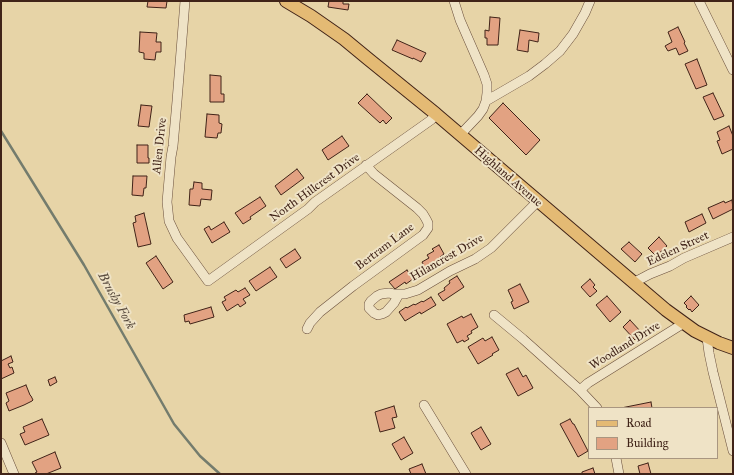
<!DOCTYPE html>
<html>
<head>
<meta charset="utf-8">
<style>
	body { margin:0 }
	#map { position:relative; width:734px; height:475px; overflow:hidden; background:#e7d4a7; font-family:"IM FELL Great Primer",serif }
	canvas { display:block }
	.frame { position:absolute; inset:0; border:2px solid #402318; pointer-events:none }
	.legend { position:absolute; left:588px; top:407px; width:130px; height:52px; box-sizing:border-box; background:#efe3c6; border:1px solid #a99680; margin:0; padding:5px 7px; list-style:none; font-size:12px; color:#402318 }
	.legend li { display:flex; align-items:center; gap:8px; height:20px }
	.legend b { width:20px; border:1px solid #a99680 }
</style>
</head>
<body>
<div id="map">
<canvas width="734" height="475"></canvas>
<div class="frame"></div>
<ul class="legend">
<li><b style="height:5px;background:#e4ba74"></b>Road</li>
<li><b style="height:11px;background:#e2a282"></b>Building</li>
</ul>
</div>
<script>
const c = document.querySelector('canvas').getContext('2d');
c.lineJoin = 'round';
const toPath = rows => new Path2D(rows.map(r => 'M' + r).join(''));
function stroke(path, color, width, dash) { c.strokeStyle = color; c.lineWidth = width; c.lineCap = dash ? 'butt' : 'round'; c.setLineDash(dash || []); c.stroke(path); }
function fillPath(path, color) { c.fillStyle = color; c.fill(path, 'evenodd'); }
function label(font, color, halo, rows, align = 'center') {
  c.font = font + ' "IM FELL Great Primer",serif'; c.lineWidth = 4; c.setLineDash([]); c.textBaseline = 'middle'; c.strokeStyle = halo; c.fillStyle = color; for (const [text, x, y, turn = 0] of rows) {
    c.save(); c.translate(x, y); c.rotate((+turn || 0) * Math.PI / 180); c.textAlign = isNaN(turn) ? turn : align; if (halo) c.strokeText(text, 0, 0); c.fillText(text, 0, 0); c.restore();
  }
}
const stream = toPath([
	[1,131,84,265,174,424,200,456,220,474]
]);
const building = toPath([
	[148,1,167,1,166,8,147,7,148,1],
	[329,1,343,1,343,4,349,4,348,10,328,7,329,1],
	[490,17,500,18,498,45,487,45,487,38,485,38,485,30,489,31,490,17],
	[678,27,685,42,684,43,688,51,679,55,676,48,668,51,665,46,672,42,668,32,678,27],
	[520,30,539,33,538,42,529,40,528,52,517,50,520,30],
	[140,32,157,33,156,42,161,42,161,52,156,52,155,60,144,59,144,53,139,52,140,32],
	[397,40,426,53,421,62,413,58,413,59,392,50,397,40],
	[697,59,707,85,696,89,685,64,697,59],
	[210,75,221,76,221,94,224,94,224,102,210,102,210,75],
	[713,93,724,116,714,120,703,97,713,93],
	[367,94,392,118,386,124,383,120,380,123,358,103,367,94],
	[503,103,540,140,526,155,489,118,503,103],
	[141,105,152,106,149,127,138,126,141,105],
	[207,114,219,115,219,123,222,124,221,133,218,133,217,138,205,137,207,114],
	[729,126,733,136,733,149,722,154,717,141,720,140,717,132,729,126],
	[342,136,349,146,328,160,322,150,342,136],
	[137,145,148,145,148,158,149,158,149,163,137,163,137,145],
	[297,169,304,178,281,195,275,186,297,169],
	[133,176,147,176,146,188,144,188,143,196,132,195,133,176],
	[194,182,202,183,202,189,212,190,211,200,201,199,200,206,189,205,190,189,193,189,194,182],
	[260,197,266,206,250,217,251,219,243,224,235,213,260,197],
	[732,200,733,209,713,219,708,208,724,201,725,203,732,200],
	[144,213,151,244,138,247,133,223,136,222,135,216,144,213],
	[702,214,706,223,689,232,685,222,702,214],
	[224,222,230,232,212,243,204,229,209,226,211,230,224,222],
	[659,237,667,246,656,256,648,248,659,237],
	[629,242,642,254,635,262,621,249,629,242],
	[439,245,444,254,440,257,441,259,433,264,435,266,429,270,430,272,422,277,416,269,423,264,422,262,429,258,427,255,434,251,432,249,439,245],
	[295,249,301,258,286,268,280,259,295,249],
	[156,256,173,282,163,289,146,263,156,256],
	[270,267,277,277,256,291,249,281,270,267],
	[407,270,413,279,406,284,405,282,395,289,389,282,407,270],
	[457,276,464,287,443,301,438,294,445,290,444,288,450,283,449,281,457,276],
	[590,279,595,285,593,287,597,291,590,297,581,287,590,279],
	[520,284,529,302,514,309,511,302,513,301,508,290,520,284],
	[245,288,250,295,243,299,246,303,240,307,238,304,227,311,222,302,226,300,224,297,236,290,238,292,245,288],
	[607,296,621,312,610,322,596,305,607,296],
	[691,296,699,305,692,312,690,309,689,310,686,307,687,306,684,303,691,296],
	[431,297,436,305,421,314,420,312,405,321,399,312,406,307,407,308,414,304,415,305,422,301,423,302,431,297],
	[211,307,214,317,190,324,189,321,185,322,184,315,211,307],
	[471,314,478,327,471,331,472,333,467,336,469,339,464,342,463,340,457,343,447,324,462,316,463,318,471,314],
	[630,320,642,333,635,340,623,327,630,320],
	[492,337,499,350,492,354,493,355,478,364,468,347,483,338,485,341,492,337],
	[11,356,13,362,8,364,10,368,12,367,14,373,1,379,1,361,11,356],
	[518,368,523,377,526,375,533,388,518,396,506,374,518,368],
	[55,377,57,382,50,386,48,380,55,377],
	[26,385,30,395,31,396,33,400,32,401,24,405,9,411,6,403,9,401,6,393,26,385],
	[651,402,652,408,621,408,651,402],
	[394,406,397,417,392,418,395,428,380,432,375,412,394,406],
	[42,419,49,435,25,445,20,434,25,432,23,427,42,419],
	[570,419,573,424,574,424,588,451,578,457,560,424,570,419],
	[481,427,491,444,481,450,471,433,481,427],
	[404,437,413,453,401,460,392,444,404,437],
	[55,452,61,468,46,474,36,474,35,473,37,472,32,462,55,452],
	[648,463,651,474,640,474,638,466,648,463],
	[422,464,426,474,411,474,409,469,422,464],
	[593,468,595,474,582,474,582,472,593,468]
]);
const minor = toPath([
	[185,1,177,101,173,146,171,157,167,202,168,211,169,221,177,238,208,281,308,209,315,202,431,120,436,114],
	[454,1,460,20,484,75,487,84,487,93,486,101,483,109,478,116,460,135],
	[699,1,733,70],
	[486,101,529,76,545,64,560,51,573,34,585,13,590,1],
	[633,283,650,274,670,266,684,258,733,237],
	[399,294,394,303,386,312,382,314,378,315,374,313,369,308,369,304,371,301,377,296,381,294,389,293,394,294,405,294,418,290,450,271,475,259,491,248,537,202],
	[494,315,523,339,580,390,597,408],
	[307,329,310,323,320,312,353,286,423,235,428,228,428,223,426,219,423,214,417,208,374,174,366,165],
	[707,338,709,353,713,372,733,451],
	[580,390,588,383,684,323],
	[424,405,466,474],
	[1,443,14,474],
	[616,458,619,474]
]);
const major = toPath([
	[286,1,311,16,344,39,367,58,436,114,666,310,695,331,719,343,733,348]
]);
const streetNames = [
	["Allen Drive",160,146,-84],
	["Highland Avenue",508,177,41],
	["North Hillcrest Drive",315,188,-36],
	["Bertram Lane",385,247,-37],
	["Edelen Street",678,249,-25],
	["Hilancrest Drive",447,258,-30],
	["Woodland Drive",625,346,-32]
];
const waterNames = [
	["Brushy Fork",116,301,61]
];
stroke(stream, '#747c6d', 2.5);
fillPath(building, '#e2a282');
stroke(building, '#402318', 1);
stroke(minor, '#6a4f3c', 10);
stroke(major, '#402318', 14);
stroke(minor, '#efe3c6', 9);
stroke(major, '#e4ba74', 12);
label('12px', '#402318', '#efe3c6', streetNames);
label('italic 13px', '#56483c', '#efe3c6', waterNames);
</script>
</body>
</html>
